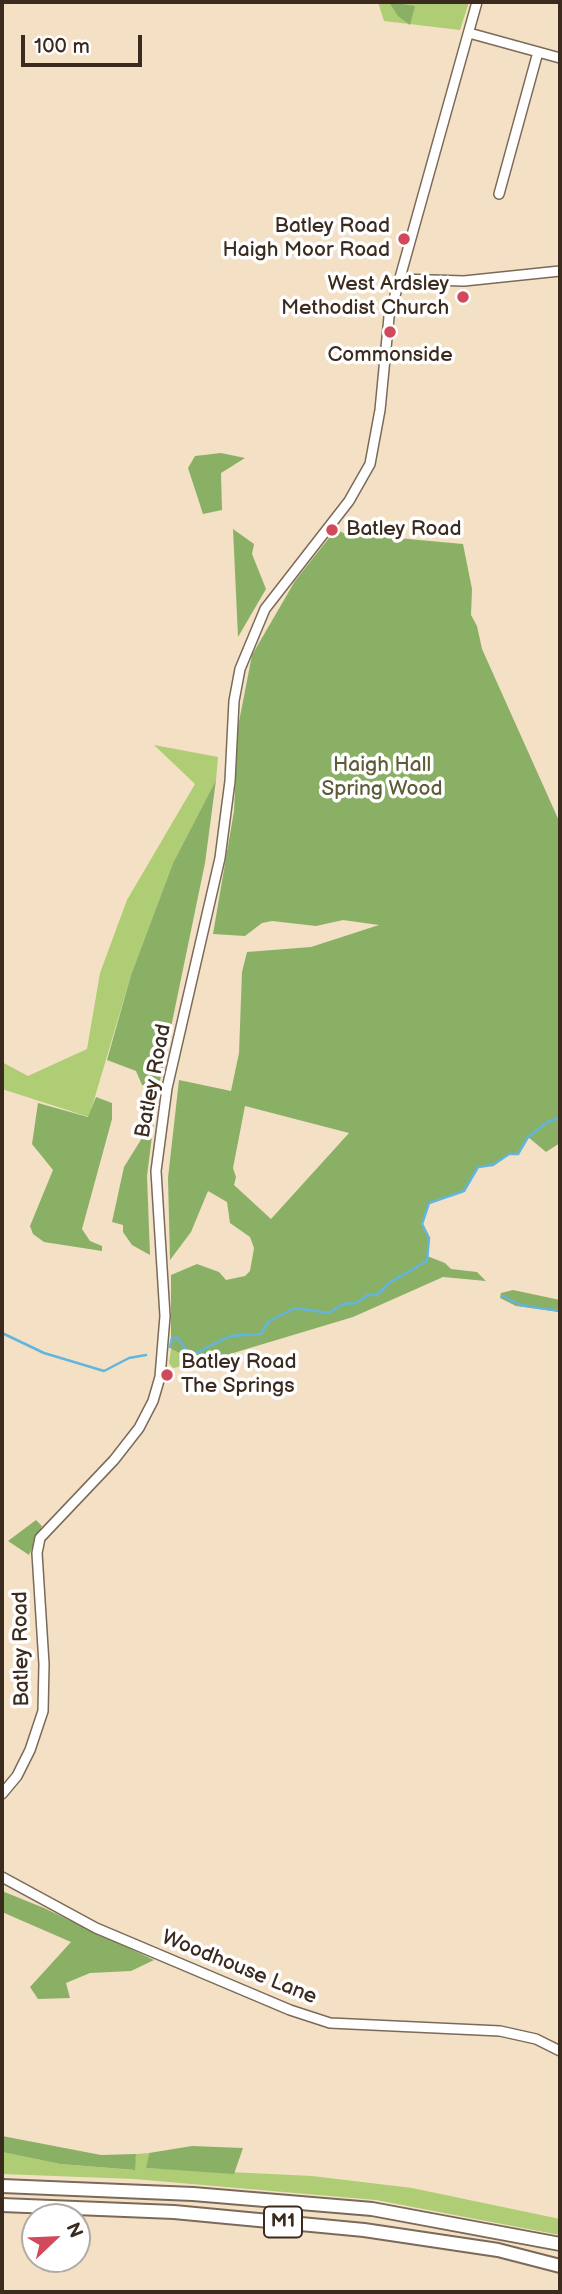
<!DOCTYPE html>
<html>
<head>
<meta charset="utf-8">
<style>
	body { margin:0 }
	#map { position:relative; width:562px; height:2294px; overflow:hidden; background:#f3e0c5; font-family:"Balsamiq Sans",sans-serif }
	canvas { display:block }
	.frame { position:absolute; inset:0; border:4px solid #3b2a1e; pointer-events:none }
	.north { position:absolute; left:21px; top:2203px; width:70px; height:70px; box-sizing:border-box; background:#fff; border:2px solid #b1aaa5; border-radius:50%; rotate:67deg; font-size:19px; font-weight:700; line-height:28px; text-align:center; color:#3b2a1e }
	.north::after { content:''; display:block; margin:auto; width:24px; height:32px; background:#d1495b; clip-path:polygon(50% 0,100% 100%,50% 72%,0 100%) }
	.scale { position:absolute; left:21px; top:35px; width:121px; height:32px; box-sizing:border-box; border:4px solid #3b2a1e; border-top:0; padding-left:9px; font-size:21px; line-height:24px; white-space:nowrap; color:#3b2a1e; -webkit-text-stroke:5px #fff; paint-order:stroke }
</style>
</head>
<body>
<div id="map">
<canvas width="562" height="2294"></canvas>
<div class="frame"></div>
<div class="north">N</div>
<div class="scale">100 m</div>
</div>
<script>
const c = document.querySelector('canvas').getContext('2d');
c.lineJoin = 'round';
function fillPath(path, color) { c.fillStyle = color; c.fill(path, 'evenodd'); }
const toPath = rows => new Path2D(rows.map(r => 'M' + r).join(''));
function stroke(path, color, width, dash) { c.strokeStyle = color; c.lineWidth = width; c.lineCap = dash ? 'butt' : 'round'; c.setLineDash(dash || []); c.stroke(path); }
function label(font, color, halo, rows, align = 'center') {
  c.font = font + ' "Balsamiq Sans",sans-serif'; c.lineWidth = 7; c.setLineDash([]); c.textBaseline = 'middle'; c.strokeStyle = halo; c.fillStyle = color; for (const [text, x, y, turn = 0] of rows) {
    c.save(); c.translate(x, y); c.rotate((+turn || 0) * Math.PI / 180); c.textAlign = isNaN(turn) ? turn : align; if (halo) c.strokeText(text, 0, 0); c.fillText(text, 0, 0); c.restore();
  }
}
const green = toPath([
	[378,2,469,2,460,30,384,21],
	[154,745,218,757,216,780,173,863,131,975,89,1117,2,1089,2,1062,28,1076,87,1049,100,973,127,900,195,784],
	[171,1349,200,1363,173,1368,169,1363],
	[2,2152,60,2164,134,2170,136,2154,149,2153,146,2168,312,2176,412,2188,560,2219,560,2235,376,2200,134,2179,2,2174]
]);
const forest = toPath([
	[389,2,415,6,410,25,398,16],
	[221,453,245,458,221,473,222,510,203,514,188,468,195,456],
	[233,529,254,544,252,554,266,589,238,637],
	[336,529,343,533,463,544,472,589,471,615,477,626,482,649,560,823,560,1143,546,1152,528,1137,518,1154,509,1154,493,1165,478,1167,464,1191,429,1203,422,1224,429,1238,427,1256,445,1263,451,1269,477,1272,486,1281,443,1277,353,1317,200,1363,171,1349,171,1275,197,1264,219,1272,226,1280,245,1276,250,1271,254,1248,250,1237,230,1223,227,1202,208,1191,191,1232,170,1260,168,1178,179,1080,231,1091,239,1053,242,972,247,952,311,947,379,925,343,920,316,926,272,921,262,923,245,936,213,934,234,811,238,727,252,655,295,581],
	[245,1106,349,1133,271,1219,234,1185,236,1177,233,1168],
	[216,780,205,863,158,1090,142,1085,136,1071,107,1060,131,975,173,863],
	[149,1094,157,1096,147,1176,150,1255,132,1245,123,1232,123,1225,112,1222,124,1167,147,1130,144,1105],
	[96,1097,112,1103,112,1119,82,1229,90,1241,102,1246,102,1251,44,1242,33,1234,30,1226,53,1170,32,1144,38,1103,88,1117],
	[513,1290,560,1300,560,1312,516,1306,500,1298,501,1293],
	[36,1520,42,1526,29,1555,8,1541],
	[2,1891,44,1908,154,1960,131,1971,90,1973,66,1983,70,1998,38,1999,30,1987,71,1942,2,1912],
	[2,2136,101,2155,136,2154,135,2170,60,2164,2,2152],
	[192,2146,243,2148,234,2174,146,2168,149,2153]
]);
const stream = toPath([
	[503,1296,520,1305,560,1311],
	[2,1333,44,1353,104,1371,129,1358,146,1355],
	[170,1347,172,1338,178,1338,190,1356,230,1336,261,1334,269,1321,295,1308,329,1313,343,1304,356,1303,368,1295,377,1295,389,1283,427,1261,429,1238,422,1224,429,1203,464,1191,478,1167,493,1165,509,1154,518,1154,528,1137,549,1121,560,1118]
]);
const minor = toPath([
	[469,33,560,58],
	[499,194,538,52],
	[399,279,464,281,560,271],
	[2,1794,17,1776,30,1750,43,1711,44,1664,37,1553,40,1538,114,1460,139,1428,153,1401,160,1377,165,1316,156,1171,167,1088,220,858,230,781,234,701,240,669,265,609,349,501,370,464,380,410,389,317,477,2],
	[2,1877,96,1928,290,2010,330,2023,500,2031,536,2039,560,2051]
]);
const highway = toPath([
	[2,2186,193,2194,372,2209,560,2244],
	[2,2205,174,2212,364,2230,498,2250,560,2266]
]);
const markers = [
	[404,239,7,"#d1495b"],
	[463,297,7,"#d1495b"],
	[390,332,7,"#d1495b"],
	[332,530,7,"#d1495b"],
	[167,1375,7,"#d1495b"]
];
const shields = [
	[283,2222,38]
];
const shieldNames = [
	["M1",283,2222]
];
const poiNames = [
	["Batley Road",390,227],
	["Haigh Moor Road",390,251],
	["West Ardsley",449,285],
	["Methodist Church",449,309],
	["Commonside",390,356,"center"],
	["Batley Road",346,530,"left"],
	["Batley Road",181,1363,"left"],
	["The Springs",181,1387,"left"]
];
const parkNames = [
	["Haigh Hall",382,766],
	["Spring Wood",382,790]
];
const streetNames = [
	["Batley Road",154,1081,-79],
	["Batley Road",22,1649,-91],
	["Woodhouse Lane",239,1968,22]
];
fillPath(green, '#aecd75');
fillPath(forest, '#8ab066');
stroke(stream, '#62b5dd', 2.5);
stroke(minor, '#7b6a58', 12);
stroke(highway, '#7b6a58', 16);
stroke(minor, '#fff', 9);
stroke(highway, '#fff', 12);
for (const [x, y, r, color] of markers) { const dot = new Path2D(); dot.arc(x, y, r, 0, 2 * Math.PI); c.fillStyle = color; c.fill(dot); stroke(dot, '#fff', 2.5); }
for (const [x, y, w] of shields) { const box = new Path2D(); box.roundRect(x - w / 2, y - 15.5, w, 31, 5); c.fillStyle = '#fff'; c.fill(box); stroke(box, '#3b2a1e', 2); }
label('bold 19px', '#3b2a1e', null, shieldNames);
label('21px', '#3b2a1e', '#fff', poiNames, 'right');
label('21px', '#5e5b38', '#fff', parkNames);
label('21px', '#3b2a1e', '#fff', streetNames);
</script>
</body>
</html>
